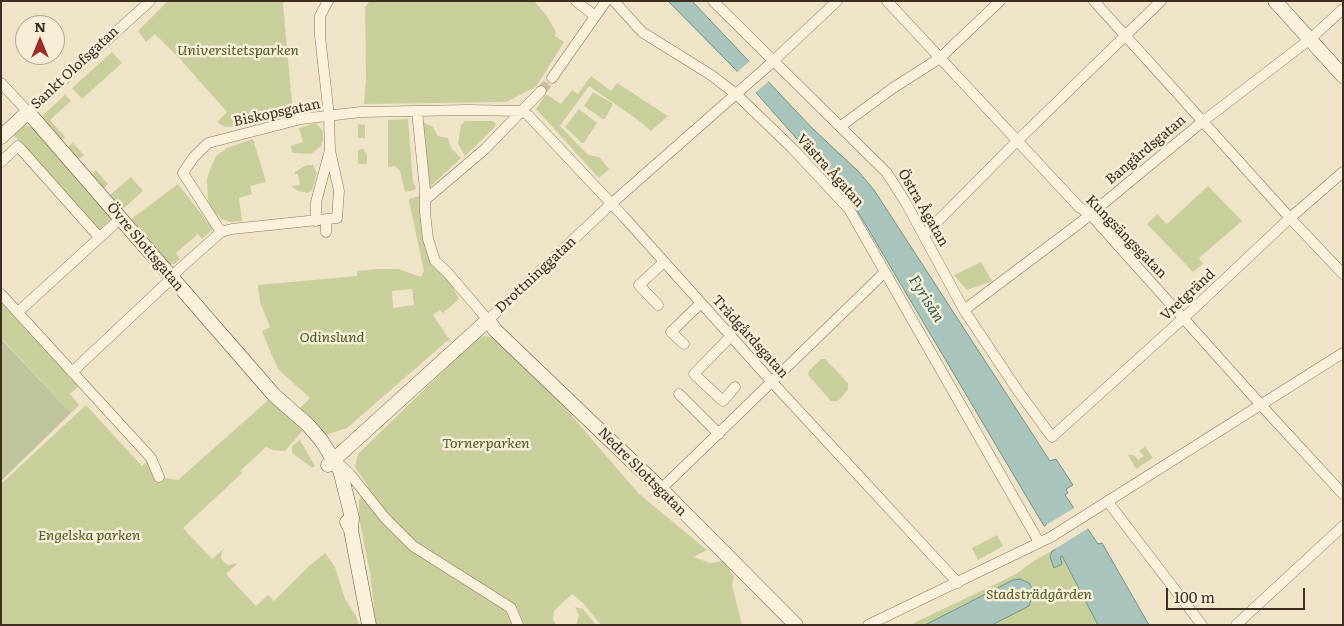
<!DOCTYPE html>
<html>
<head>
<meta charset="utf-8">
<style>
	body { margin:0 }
	#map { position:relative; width:1344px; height:626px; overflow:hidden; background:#f0e4c8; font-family:Literata,serif }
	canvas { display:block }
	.frame { position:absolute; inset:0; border:2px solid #3d2e20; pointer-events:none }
	.north { position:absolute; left:15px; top:15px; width:50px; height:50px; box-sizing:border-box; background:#f7eed8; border:1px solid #ada18e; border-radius:50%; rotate:0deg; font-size:14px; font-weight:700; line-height:20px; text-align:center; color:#3d2e20 }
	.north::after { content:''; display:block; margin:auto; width:18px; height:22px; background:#9e2a2b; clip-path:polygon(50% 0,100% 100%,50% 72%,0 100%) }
	.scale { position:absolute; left:1166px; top:588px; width:139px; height:22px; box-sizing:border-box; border:2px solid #3d2e20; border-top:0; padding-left:6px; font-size:15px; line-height:18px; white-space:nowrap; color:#3d2e20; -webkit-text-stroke:4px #f7eed8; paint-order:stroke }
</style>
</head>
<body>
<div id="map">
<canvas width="1344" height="626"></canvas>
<div class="frame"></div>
<div class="north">N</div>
<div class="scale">100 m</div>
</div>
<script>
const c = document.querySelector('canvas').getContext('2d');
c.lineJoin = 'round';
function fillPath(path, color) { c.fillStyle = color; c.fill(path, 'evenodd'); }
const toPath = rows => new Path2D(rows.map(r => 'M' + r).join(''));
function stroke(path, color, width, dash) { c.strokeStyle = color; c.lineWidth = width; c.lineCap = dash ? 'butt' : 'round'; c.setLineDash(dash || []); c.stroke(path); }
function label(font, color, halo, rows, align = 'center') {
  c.font = font + ' Literata,serif'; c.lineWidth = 5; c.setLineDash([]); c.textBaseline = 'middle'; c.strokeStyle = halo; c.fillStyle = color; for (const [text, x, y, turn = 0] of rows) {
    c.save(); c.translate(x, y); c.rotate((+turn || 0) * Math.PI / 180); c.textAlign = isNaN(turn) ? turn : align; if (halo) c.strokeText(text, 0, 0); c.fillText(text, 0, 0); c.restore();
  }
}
const green = toPath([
	[168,1,285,1,283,4,293,115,249,126,225,127,217,122,227,112,180,59,155,34,146,42,138,31],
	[370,1,534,1,547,16,556,32,555,36,564,42,536,87,506,102,364,104,366,79,365,7],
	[112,52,122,63,82,99,72,88],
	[591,76,611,91,617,83,668,116,651,131,638,120,589,86,560,126,588,155,599,157,609,169,599,178,536,109,546,94,561,104,572,90,578,94],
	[593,92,612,103,612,106,605,119,603,119,584,106],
	[65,95,71,101,50,120,65,137,62,140,42,116],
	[579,109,597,123,584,143,582,143,565,127],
	[408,119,413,182,416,187,415,190,405,192,400,171,395,166,388,167,388,120],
	[465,121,493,121,496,124,494,128,465,156,458,144,461,125],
	[423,122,433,127,438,136,448,138,451,148,461,158,429,188],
	[316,123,323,131,323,141,321,146,311,154,293,153,290,146,303,142,299,128],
	[358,124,365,125,365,138,358,138],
	[23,125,36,128,114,217,98,231,13,134],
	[253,139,266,182,250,186,252,194,239,198,242,221,230,222,221,219,211,208,208,199,207,179,210,169,216,156,227,148],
	[73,143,84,155,79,159,68,147],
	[363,149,367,155,367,164,358,164,358,150],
	[306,165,313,165,317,173,312,191,308,193,298,191,291,186,300,185,298,174,295,174,295,172],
	[96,170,108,184,104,188,91,174],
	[131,177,143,191,123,209,110,195],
	[178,184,213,229,202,239,198,234,176,253,180,259,174,264,169,264,131,219],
	[1208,186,1242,221,1199,258,1203,264,1193,272,1147,224,1157,214,1167,224],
	[419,196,421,197,426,238,459,299,443,313,440,310,433,315,451,342,447,341,347,428,322,436,297,411,310,398,279,370,272,356,262,331,270,327,260,302,258,285,357,276,357,271,378,269,398,269,421,277,424,271,409,201,409,199],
	[412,289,414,305,393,308,392,291],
	[981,262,992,281,967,290,954,275],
	[1,302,79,386,70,394,79,405,71,413,1,338],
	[484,336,491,337,531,368,638,493,707,550,694,557,710,563,723,561,734,577,732,585,742,625,601,625,583,603,572,594,554,611,553,619,556,625,376,625,370,573,359,518,359,500,368,486,355,467,357,457,359,453,466,349,478,338],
	[821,359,825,359,848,383,848,390,838,401,831,401,808,375,809,371],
	[274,395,304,429,285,451,273,450,266,447,240,471,242,473,183,528,212,559,225,548,222,552,221,558,224,562,228,565,238,563,226,574,256,606,268,595,274,601,310,565,325,553,335,567,345,599,356,616,359,625,1,625,1,484,86,405,142,466,151,458,159,477,178,480],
	[300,440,315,466,313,468,292,453,292,446],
	[1145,447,1153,458,1136,469,1128,455,1134,455,1138,460,1144,456,1139,451],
	[997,535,1003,546,978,560,972,548],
	[1052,551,1050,557,1054,568,1062,564,1060,557,1062,556,1098,625,910,625,1016,574,1035,560],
	[575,607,583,609,596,625,576,625,579,615]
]);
const cemetery = toPath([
	[1,339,71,413,1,481]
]);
const water = toPath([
	[668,1,692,1,813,129,858,171,874,190,1050,461,1056,459,1073,485,1066,489,1068,493,1065,495,1098,544,1102,543,1149,625,1098,625,1062,556,1060,557,1062,564,1054,568,1050,557,1052,551,1056,549,1047,525,1044,526,1019,484,851,200,735,69,668,1],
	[1020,579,1029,583,1034,591,1029,606,992,625,925,625,1013,580,1020,579]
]);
const pier = toPath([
	[751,60,770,80,754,94,735,74],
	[1076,507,1090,527,1055,549,1046,525]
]);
const streetTunnel = toPath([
	[541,91,552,78]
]);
const street = toPath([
	[576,1,595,16],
	[614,1,642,32,711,75,736,94,792,148,849,209,1039,542],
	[713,1,887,173,906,203,964,310,1018,391,1052,437,1189,313,1290,218,1343,172],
	[887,1,1079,207,1090,214,1270,415,1343,494],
	[1094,1,1290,218,1343,274],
	[552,78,606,1],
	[1,83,28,112,150,1],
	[417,111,425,190,425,212,428,239,435,261,447,272,488,320,611,204,769,65,837,1],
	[841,126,893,88,940,58,1000,1],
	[1,162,18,146,99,237],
	[425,200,485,149,541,91],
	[326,220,326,232],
	[316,221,316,202,330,150,329,116,320,36,320,16,328,1],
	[221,232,183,173,193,158,208,143,301,119,361,112,468,110,521,111,528,115,624,217,772,382,958,583],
	[924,235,1017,141,1161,1],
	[1,294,151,458,159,477],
	[658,305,639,285,664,262],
	[964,310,1081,222,1202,122,1309,40,1343,9],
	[18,312,121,218],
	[731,336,694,374,723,401,735,387],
	[684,344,671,332,701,303],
	[72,372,171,279,176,272,221,232,232,229,337,218,339,191,330,150],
	[679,394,719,434],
	[338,463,350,474,385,518,413,546,511,608,518,625],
	[661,489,885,272],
	[1109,500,1111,506,1202,625],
	[868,625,1051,537,1343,353],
	[1236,625,1343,526]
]);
const secondary = toPath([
	[1275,1,1343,76],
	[1,137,28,112,274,395,308,425,321,440,340,470,352,518,351,530],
	[328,465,488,320,495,330,661,489,796,625],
	[347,522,351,530,369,625]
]);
const parkNames = [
	["Universitetsparken",238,51],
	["Odinslund",332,338],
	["Tornerparken",486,444],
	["Engelska parken",89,536],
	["Stadsträdgården",1039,595]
];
const streetNames = [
	["Sankt Olofsgatan",75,68,-43],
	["Biskopsgatan",277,113,-12],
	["Bangårdsgatan",1146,150,-40],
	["Västra Ågatan",830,171,48],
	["Östra Ågatan",923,208,60],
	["Kungsängsgatan",1126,237,46],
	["Övre Slottsgatan",145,247,50],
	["Drottninggatan",536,275,-43],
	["Vretgränd",1188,295,-43],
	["Trädgårdsgatan",750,337,48],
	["Nedre Slottsgatan",642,472,45]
];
const waterNames = [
	["Fyrisån",926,299,58]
];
fillPath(green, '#c9cf9b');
fillPath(cemetery, '#bfc49a');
fillPath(water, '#a9c4bc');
stroke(water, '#6f938a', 1);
fillPath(pier, '#f0e4c8');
stroke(streetTunnel, '#ccc0a6', 10, [10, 5]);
stroke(street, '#8d765c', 11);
stroke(secondary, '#6f573f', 15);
stroke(street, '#faf1dc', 10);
stroke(secondary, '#faf1dc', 14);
label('italic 14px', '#4d5a26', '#f7eed8', parkNames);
label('14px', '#3d2e20', '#f7eed8', streetNames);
label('italic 15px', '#2f5d5a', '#f7eed8', waterNames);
</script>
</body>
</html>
